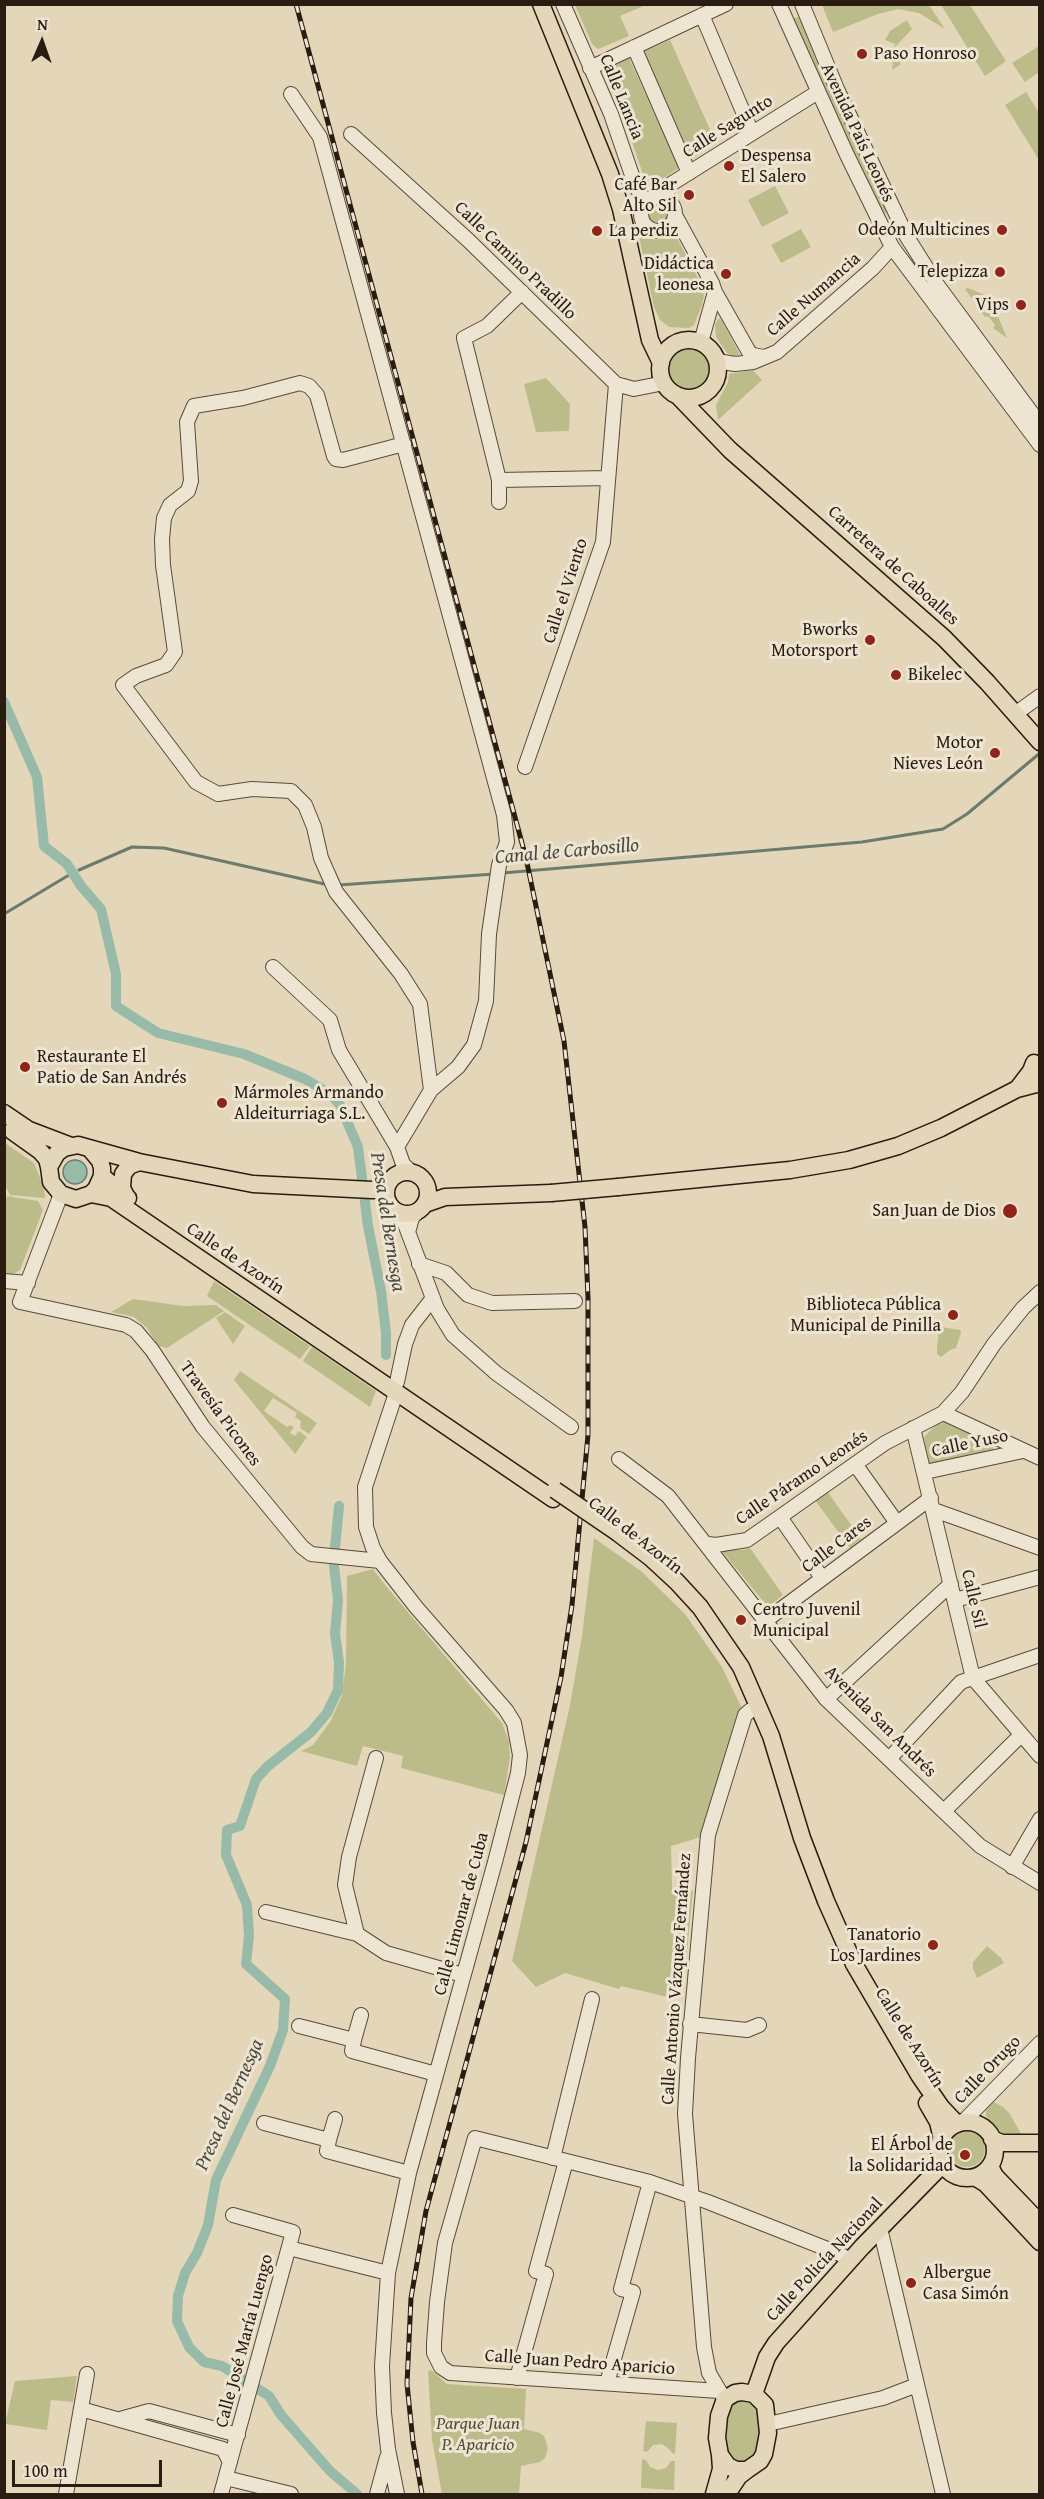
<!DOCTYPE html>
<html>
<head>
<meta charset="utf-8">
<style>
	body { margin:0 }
	#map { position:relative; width:1044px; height:2499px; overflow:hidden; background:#e4d6b9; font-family:"Gentium Book Plus",serif }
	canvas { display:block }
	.frame { position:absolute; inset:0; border:6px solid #2a1c11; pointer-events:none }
	.north { position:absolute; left:12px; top:12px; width:60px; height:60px; -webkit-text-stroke:4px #ede4d2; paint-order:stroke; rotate:2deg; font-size:16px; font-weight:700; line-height:24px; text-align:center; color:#2a1c11 }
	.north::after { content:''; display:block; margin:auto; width:21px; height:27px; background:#2a1c11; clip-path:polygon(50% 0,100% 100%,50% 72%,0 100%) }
	.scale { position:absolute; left:12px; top:2460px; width:150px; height:27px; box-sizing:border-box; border:3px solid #2a1c11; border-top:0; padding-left:8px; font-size:18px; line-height:21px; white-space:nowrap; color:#2a1c11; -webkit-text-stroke:4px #ede4d2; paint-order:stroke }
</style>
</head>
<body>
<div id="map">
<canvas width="1044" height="2499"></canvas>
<div class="frame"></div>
<div class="north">N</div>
<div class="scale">100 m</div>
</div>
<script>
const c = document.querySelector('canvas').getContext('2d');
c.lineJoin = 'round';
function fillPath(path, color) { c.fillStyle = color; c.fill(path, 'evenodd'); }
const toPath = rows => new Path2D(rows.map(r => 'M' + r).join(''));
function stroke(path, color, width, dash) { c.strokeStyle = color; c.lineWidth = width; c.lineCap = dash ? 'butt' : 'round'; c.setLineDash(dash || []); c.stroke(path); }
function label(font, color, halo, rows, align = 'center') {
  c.font = font + ' "Gentium Book Plus",serif'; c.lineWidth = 6; c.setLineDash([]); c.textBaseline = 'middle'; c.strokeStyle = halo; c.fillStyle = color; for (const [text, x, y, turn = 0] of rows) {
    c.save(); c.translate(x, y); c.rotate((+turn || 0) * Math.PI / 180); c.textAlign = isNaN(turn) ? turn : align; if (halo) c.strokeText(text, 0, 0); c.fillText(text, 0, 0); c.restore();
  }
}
const green = toPath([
	[575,5,646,5,620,16,629,36,598,49,592,44],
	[822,5,929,5,945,29,919,13,898,9,878,14,833,32],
	[941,5,970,5,1006,61,985,76],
	[800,16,887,212,881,215,792,19],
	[907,20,912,29,896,46,896,57,901,64,892,70,895,44,885,40,890,31],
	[670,40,716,143,692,159,644,51],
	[1039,46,1039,72,1025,82,1012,63],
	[629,58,679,168,650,187,647,186,628,130,604,72,606,68],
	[1026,92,1039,113,1039,160,1005,105],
	[775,186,789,213,762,227,748,200],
	'645 214a13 13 0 1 1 26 0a13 13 0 1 1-26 0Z',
	[801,229,811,247,781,263,771,245],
	[638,231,655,240,674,236,677,238,702,286,704,296,702,305,694,325,689,328,669,327,660,320,654,307],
	[968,288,985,295,997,314,1007,338,993,328,995,325,988,316,985,317,965,289],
	[718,319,721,319,740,355,733,356,727,353,716,337,715,325],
	'666 369a23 23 0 1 1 46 0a23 23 0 1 1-46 0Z',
	[753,370,762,380,718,420,716,405,728,382,729,374],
	[546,378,570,404,569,431,536,432,524,384],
	[5,1143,34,1163,44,1188,45,1198,10,1195,5,1185],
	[7,1196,38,1201,43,1210,20,1270,13,1274,5,1273,4,1205],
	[214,1281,310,1346,300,1359,207,1296],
	[133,1299,183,1306,216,1305,224,1311,167,1348,158,1346,147,1328,134,1317,111,1312],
	[225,1312,245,1326,233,1344,216,1318],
	[941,1327,960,1330,961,1333,956,1348,950,1350,941,1357,937,1354,937,1347,939,1329],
	[312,1347,376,1391,370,1407,303,1361],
	[240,1371,317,1423,309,1434,300,1428,301,1421,295,1417,297,1413,273,1398,264,1411,287,1427,290,1425,294,1427,290,1433,295,1436,299,1431,307,1437,295,1454,234,1380],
	[941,1420,993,1443,993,1451,928,1464,924,1437],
	[827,1491,861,1539,850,1548,815,1500],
	[594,1538,641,1571,685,1614,722,1667,745,1715,708,1835,671,1846,672,1888,693,1891,686,1960,680,1960,676,1999,621,1986,619,1989,565,1973,536,1987,512,1961,570,1705,582,1636],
	[750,1548,783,1595,768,1607,721,1550,743,1550],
	[373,1569,385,1585,502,1723,509,1741,510,1757,504,1795,401,1768,403,1756,363,1746,357,1766,301,1751,313,1745,330,1722,342,1696,346,1663,347,1576],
	[987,1946,1001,1958,1004,1963,977,1978,973,1968,973,1962],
	[992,2101,1003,2107,1010,2114,1021,2134,1002,2133,986,2116,986,2107],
	'949 2149a18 18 0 1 1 36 0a18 18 0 1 1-36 0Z',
	[431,2370,447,2384,526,2389,524,2429,540,2433,544,2436,548,2448,545,2458,540,2462,521,2466,519,2494,442,2494,432,2440,428,2371],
	[77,2376,73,2402,51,2400,47,2430,5,2424,15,2381],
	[740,2399,749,2400,756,2405,761,2421,760,2444,754,2458,746,2462,736,2462,729,2457,724,2441,725,2418,732,2404],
	[646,2421,677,2423,675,2454,672,2453,669,2449,662,2444,653,2445,647,2452,643,2451],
	[642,2459,646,2460,650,2467,658,2470,666,2468,671,2461,675,2461,674,2490,641,2488]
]);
const water = toPath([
	'63 1172a12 12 0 1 1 24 0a12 12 0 1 1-24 0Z'
]);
const stream = toPath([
	[79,870,132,847,164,848,329,885],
	[503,873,862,842,943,829,967,814,1040,753],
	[339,885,494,874],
	[4,914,69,875]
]);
const canal = toPath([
	[4,702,37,777,44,846,67,864,81,886,101,909,116,974,116,1006,158,1033,244,1054,305,1079,330,1094,340,1105,358,1147,368,1226,381,1291,386,1333,386,1355],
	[335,1548,339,1506],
	[334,1566,338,1600,335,1634,339,1662,338,1690,327,1713,311,1732,268,1766,256,1779,240,1826,227,1830,226,1855,247,1905,249,1936,246,1964,285,1999,283,2030,270,2066,216,2180,208,2225,197,2253,185,2273,178,2296,177,2321,189,2347,204,2362,222,2366,269,2396,281,2415,330,2471,357,2494]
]);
const minor = toPath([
	[563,4,611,114,636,187,646,202],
	[779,4,847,155,892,247,1040,445],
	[802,4,837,89,907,237,938,286,1040,424],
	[702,15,752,133],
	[634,47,689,173],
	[590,68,726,4],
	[291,94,320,137,504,815,507,842,499,865,489,934,486,1001,474,1045,458,1067,431,1090,397,1147],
	[351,134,468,240,616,384,634,389,664,383],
	'641 214a17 17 0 1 1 34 0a17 17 0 1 1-34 0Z',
	[664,198,671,184,818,92],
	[675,215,712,283,715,292,701,342],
	[715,292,749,352,753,355,764,357],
	[717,361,735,364,753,362,777,352,873,268,892,247],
	[404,444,343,460,336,459,334,456,317,395,309,386,300,383,243,398,194,406,187,422,191,481,188,491,170,505,164,518,162,539,163,565,175,652,166,665,136,676,123,685,196,782,218,794,252,789,291,791,305,805,314,827,321,858,336,892,401,974,420,1004,431,1090],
	[499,480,608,478],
	[499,502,499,480,464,338,487,326,522,292],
	[1015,714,1040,696],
	[525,767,603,542,616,384],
	[273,967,330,1020,339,1050,397,1147,403,1164,411,1172],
	[61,1194,20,1302,126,1325,136,1331,152,1350,203,1427,302,1547,311,1554,380,1561],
	[396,1210,405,1224,437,1309,453,1335,496,1373,571,1427],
	[408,1232,412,1218,418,1211],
	[419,1264,446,1273,468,1295,492,1303,575,1301],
	[4,1281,28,1283],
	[397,1382,405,1344,412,1325,433,1298],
	[396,1393,365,1487,366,1527,373,1548,380,1561,416,1607,506,1710,514,1723,520,1755,518,1773,495,1862,409,2173,388,2273,382,2366,384,2413,388,2449,397,2494],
	[943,1413,1040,1458],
	[913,1428,973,1678,1040,1756],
	[619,1459,668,1496,826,1699,980,1846,1040,1883],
	[855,1464,897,1523],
	[925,1472,1023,1451],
	[934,1510,1040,1548],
	[780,1517,822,1578],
	[708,1544,716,1545,747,1540,885,1443,943,1413,962,1392,994,1344,1023,1308,1040,1292],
	[955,1600,1040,1577],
	[765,1621,931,1498],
	[826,1699,951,1584],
	[890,1758,961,1682,1040,1655],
	[944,1811,1021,1735],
	[1012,1867,1040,1819],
	[266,1912,357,1934,386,1953,463,1975],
	[357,1934,345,1885,349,1857,376,1758],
	[690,2024,747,2030,759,2025],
	[299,2026,354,2040,352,2051,436,2074],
	[354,2040,361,2015],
	[264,2123,329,2140,327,2151,409,2173],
	[962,2123,1040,2043],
	[329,2140,335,2119],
	[553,2158,592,1999],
	[880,2228,943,2494],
	[289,2248,388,2273],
	[517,2378,546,2274,536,2271,566,2161],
	[607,2383,633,2292,621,2289,650,2182],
	[719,2391,450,2373,441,2367,434,2353,434,2343,437,2302,445,2243,475,2138,650,2182,708,2202,840,2254,849,2260],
	[722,2395,709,2373,704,2347,685,2114,688,2058,708,1835,745,1715,751,1710],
	[81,2409,223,2449,230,2462],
	[120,2419,149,2411,238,2435],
	[768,2424,883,2398,917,2385],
	[226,2478,291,2494],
	[66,2494,87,2374],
	[221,2494,293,2232,233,2215],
	[377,2494,387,2457]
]);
const major = toPath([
	[541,4,610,174,621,209,650,340,661,363],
	'660 369a29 29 0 1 1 58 0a29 29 0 1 1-58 0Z',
	[677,395,730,450,944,638,987,682,1040,742],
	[1018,1088,1031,1071,1034,1063],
	[4,1113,29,1130,71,1146],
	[12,1131,40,1151,47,1159,49,1167],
	[90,1149,100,1161,102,1168,102,1176,96,1189,91,1194,76,1199,61,1194,51,1182,49,1167,57,1153,64,1148,78,1145,139,1162,253,1184,372,1190,378,1190,388,1183],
	'386 1193a21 21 0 1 1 42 0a21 21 0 1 1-42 0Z',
	[102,1176,128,1198],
	[618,1187,790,1170,849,1160,898,1146,941,1128,1017,1089,1040,1083],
	[91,1194,111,1198,553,1499],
	[126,1196,122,1188,123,1174,129,1166,139,1162],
	[425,1204,445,1197,551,1193],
	[618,1533,651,1558,677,1582,700,1607,741,1667,771,1736,802,1838,826,1901,854,1964,919,2075,941,2107,957,2124],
	[927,2103,938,2122,942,2139],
	'939 2150a28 28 0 1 1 56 0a28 28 0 1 1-56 0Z',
	[992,2139,1002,2143,1040,2143],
	[990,2166,995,2176,1040,2223],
	[975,2177,986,2184,1040,2242],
	[742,2392,754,2394,765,2405,768,2433,764,2454,760,2461,747,2470,736,2470,728,2466,720,2455,717,2438,719,2416,725,2399,735,2393,742,2392],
	[754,2394,767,2357,776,2343,862,2247,943,2164],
	[714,2494,721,2469,720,2455],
	[727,2494,739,2476,747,2470]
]);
const rail = toPath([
	[296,4,526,858,564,1041,585,1227,588,1298,588,1435,572,1605,561,1677,526,1842,426,2211,411,2298,407,2384,413,2442,422,2494]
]);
const majorBridge = toPath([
	[551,1193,618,1187],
	[555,1490,618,1533]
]);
const markers = [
	[862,54,6,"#8f2418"],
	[729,166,6,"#8f2418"],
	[689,195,6,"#8f2418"],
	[1002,230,6,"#8f2418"],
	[597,231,6,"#8f2418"],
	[1000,272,6,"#8f2418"],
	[726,274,6,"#8f2418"],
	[1021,305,6,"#8f2418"],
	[870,640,6,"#8f2418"],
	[896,675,6,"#8f2418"],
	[995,753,6,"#8f2418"],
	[25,1067,6,"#8f2418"],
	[222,1103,6,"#8f2418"],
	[1010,1211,8,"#8f2418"],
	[953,1315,6,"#8f2418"],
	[741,1620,6,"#8f2418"],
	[933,1945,6,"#8f2418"],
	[965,2155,6,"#8f2418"],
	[911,2283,6,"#8f2418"]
];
const poiNames = [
	["Paso Honroso",874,54,"left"],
	["Despensa",741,156,"left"],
	["El Salero",741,177,"left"],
	["Café Bar",677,185],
	["Alto Sil",677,206],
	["Odeón Multicines",990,230],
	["La perdiz",609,231,"left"],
	["Didáctica",714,264],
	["leonesa",714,285],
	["Telepizza",988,272],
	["Vips",1009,305],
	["Bworks",858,630],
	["Motorsport",858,651],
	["Bikelec",908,675,"left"],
	["Motor",983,743],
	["Nieves León",983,764],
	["Restaurante El",37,1057,"left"],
	["Patio de San Andrés",37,1078,"left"],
	["Mármoles Armando",234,1093,"left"],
	["Aldeiturriaga S.L.",234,1114,"left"],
	["San Juan de Dios",996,1211],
	["Biblioteca Pública",941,1305],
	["Municipal de Pinilla",941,1326],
	["Centro Juvenil",753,1610,"left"],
	["Municipal",753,1631,"left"],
	["Tanatorio",921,1935],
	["Los Jardines",921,1956],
	["El Árbol de",953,2145],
	["la Solidaridad",953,2166],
	["Albergue",923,2273,"left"],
	["Casa Simón",923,2294,"left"]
];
const streetNames = [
	["Calle Lancia",621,97,68],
	["Calle Sagunto",728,127,-32],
	["Avenida País Leonés",857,133,65],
	["Calle Camino Pradillo",515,261,44],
	["Calle Numancia",814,295,-41],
	["Carretera de Caboalles",893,566,42],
	["Calle el Viento",566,591,-72],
	["Calle de Azorín",235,1259,34],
	["Travesía Picones",220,1414,54],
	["Calle Yuso",970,1444,-12],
	["Calle Páramo Leonés",802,1478,-34],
	["Calle de Azorín",635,1536,38],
	["Calle Cares",837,1545,-37],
	["Calle Sil",973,1599,77],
	["Avenida San Andrés",880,1722,45],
	["Calle Limonar de Cuba",462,1914,-75],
	["Calle Antonio Vázquez Fernández",677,1979,-86],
	["Calle de Azorín",909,2038,58],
	["Calle Orugo",988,2070,-46],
	["Calle Policía Nacional",825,2260,-47],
	["Calle José María Luengo",245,2341,-75],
	["Calle Juan Pedro Aparicio",580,2363,4]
];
const parkNames = [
	["Parque Juan",478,2424],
	["P. Aparicio",478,2445]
];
const waterNames = [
	["Canal de Carbosillo",567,852,-5],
	["Presa del Bernesga",387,1222,81],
	["Presa del Bernesga",230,2105,-66]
];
fillPath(green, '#bcbc8a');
fillPath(water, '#97baa9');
stroke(water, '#6b7b6c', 1.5);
stroke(stream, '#6b7b6c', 3);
stroke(canal, '#97baa9', 10);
stroke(minor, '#584a3b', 16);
stroke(major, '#2a1c11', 19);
stroke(minor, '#ede4d2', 14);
stroke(major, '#e4d6b9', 16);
stroke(rail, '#2a1c11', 5);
stroke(rail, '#ede4d2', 3, [9]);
stroke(majorBridge, '#2a1c11', 19, []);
stroke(majorBridge, '#e4d6b9', 16);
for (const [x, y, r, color] of markers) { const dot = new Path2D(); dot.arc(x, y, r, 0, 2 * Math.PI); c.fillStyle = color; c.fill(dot); stroke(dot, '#ede4d2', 2); }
label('18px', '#2a1c11', '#ede4d2', poiNames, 'right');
label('18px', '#2a1c11', '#ede4d2', streetNames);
label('italic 18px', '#564c35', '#ede4d2', parkNames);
label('italic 20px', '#4b4b3f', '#ede4d2', waterNames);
</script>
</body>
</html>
